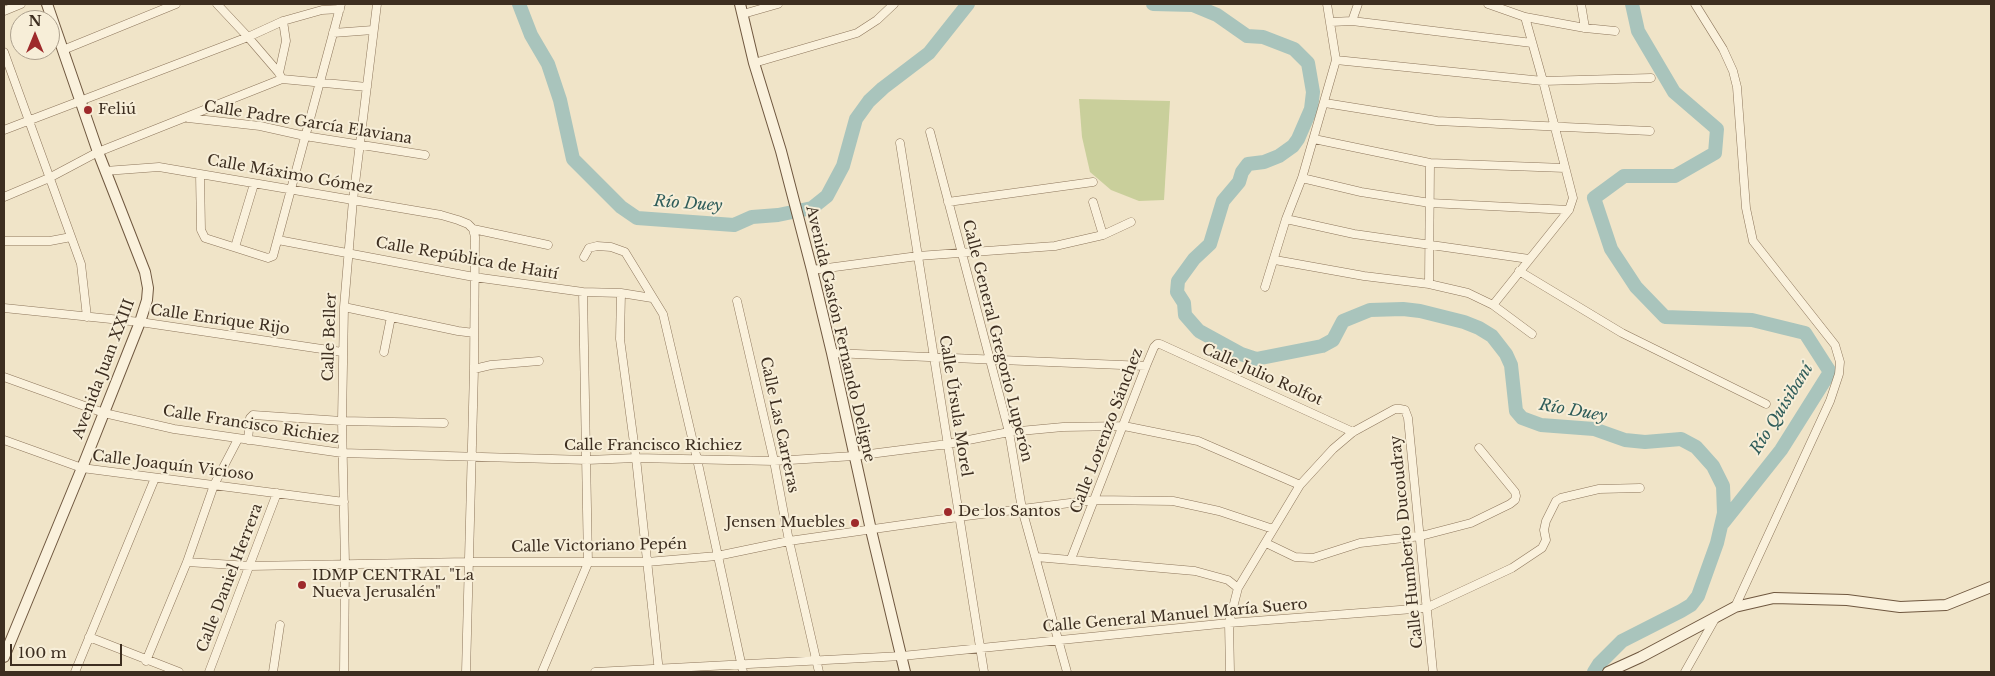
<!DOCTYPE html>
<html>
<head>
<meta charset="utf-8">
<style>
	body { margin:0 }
	#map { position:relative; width:1995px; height:676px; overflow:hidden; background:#f0e4c8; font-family:"Libre Baskerville",serif }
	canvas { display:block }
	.frame { position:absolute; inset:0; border:5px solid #3d2e20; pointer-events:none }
	.north { position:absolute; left:10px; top:10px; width:50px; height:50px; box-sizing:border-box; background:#f7eed8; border:1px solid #ada18e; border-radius:50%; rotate:0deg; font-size:14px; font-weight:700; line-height:20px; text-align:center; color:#3d2e20 }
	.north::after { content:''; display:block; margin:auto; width:18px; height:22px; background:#9e2a2b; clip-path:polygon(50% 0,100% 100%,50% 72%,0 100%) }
	.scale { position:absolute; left:10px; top:644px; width:112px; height:22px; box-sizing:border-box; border:2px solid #3d2e20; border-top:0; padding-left:6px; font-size:15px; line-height:18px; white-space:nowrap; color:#3d2e20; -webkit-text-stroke:4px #f7eed8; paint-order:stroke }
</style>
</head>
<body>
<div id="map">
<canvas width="1995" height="676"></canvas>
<div class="frame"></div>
<div class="north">N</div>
<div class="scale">100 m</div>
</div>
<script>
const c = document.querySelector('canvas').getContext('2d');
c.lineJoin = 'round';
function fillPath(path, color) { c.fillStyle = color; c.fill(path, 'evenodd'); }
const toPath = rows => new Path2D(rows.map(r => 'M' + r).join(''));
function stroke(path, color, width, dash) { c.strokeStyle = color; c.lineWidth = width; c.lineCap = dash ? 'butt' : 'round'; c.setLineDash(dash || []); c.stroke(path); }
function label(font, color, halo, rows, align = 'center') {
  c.font = font + ' "Libre Baskerville",serif'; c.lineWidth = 4; c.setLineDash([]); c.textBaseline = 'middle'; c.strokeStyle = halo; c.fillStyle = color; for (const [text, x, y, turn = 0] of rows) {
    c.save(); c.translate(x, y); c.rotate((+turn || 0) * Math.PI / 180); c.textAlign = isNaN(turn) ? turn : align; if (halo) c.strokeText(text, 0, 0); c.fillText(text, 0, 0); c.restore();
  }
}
const green = toPath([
	[1079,99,1170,101,1164,200,1139,201,1111,190,1090,172,1082,137]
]);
const river = toPath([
	[519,4,531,35,548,64,560,100,573,159,621,207,637,218,734,225,752,217,778,215,812,208,827,196,843,166,856,119,869,101,883,88,929,53,968,4],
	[1153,4,1193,5,1217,15,1247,36,1263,37,1294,49,1308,63,1313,92,1311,109,1298,139,1293,146,1279,156,1264,162,1248,164,1242,172,1239,182,1223,201,1210,244,1194,259,1178,281,1177,292,1184,303,1185,315,1199,331,1241,354,1256,359,1322,346,1333,340,1343,321,1370,310,1403,309,1420,311,1464,322,1479,328,1492,336,1506,354,1511,365,1516,411,1522,418,1541,425,1594,429,1625,440,1645,442,1681,439,1696,447,1713,466,1723,486,1724,513,1717,543,1698,596,1691,605,1681,611,1622,641,1599,664,1594,672],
	[1632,4,1638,31,1674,92,1717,129,1715,153,1675,176,1624,176,1594,198,1611,249,1636,287,1665,317,1752,320,1805,333,1830,372,1781,450,1723,523]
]);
const street = toPath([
	[217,4,248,37,279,73,282,79],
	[1488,4,1525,17,1585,28,1615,31],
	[1581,4,1585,28],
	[1695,4,1723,49,1733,71,1737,87,1746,208,1753,241,1835,345,1840,362,1839,374,1830,401,1735,607],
	[4,11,21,4],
	[743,14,778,4],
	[1352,21,1358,4],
	[1331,22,1352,21,1532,43],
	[333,33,373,30],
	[63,50,176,4],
	[4,52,81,264,87,317],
	[1336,60,1543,81,1651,78],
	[754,63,857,33,877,20,894,4],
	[279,73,286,41,283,21],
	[1325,103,1437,121,1650,131],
	[188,118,260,126,305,136,425,155],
	[4,130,248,37,283,21,322,10,340,9],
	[930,132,1009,432,1022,509,1067,672],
	[1314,139,1430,163,1565,168],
	[900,143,984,672],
	[105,171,159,167,441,215,458,220,468,224,473,229,475,237,474,369,466,672],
	[200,174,201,230,205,238,268,258,273,256,341,4],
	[1302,178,1361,192,1430,203,1569,210],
	[4,197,49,178,98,152,282,79,367,87],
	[948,202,1093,182],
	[1093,202,1103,235],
	[1286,219,1354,234,1529,259],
	[473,229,548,245],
	[278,240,474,277,583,292,621,293,652,298],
	[4,241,50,241,71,237],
	[235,247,254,184],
	[584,257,589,248,597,246,611,247,625,252,663,314,697,459,743,672],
	[1275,260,1364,276,1429,284,1468,293,1493,305,1532,334],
	[812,270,918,256,1055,246,1103,235,1131,222],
	[1519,271,1622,333,1766,404],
	[1429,284,1430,163],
	[1265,287,1286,219,1302,178,1336,60,1327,4],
	[621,293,620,339,636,458,659,672],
	[737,301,774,461,789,541,819,672],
	[1493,305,1569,210,1573,198,1543,81,1525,17],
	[344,307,458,331,474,333],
	[4,308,140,322,342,352],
	[384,352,391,317],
	[832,353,1146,366],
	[474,369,491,365,539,361],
	[4,377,104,413,174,429,342,453,587,460,636,458,774,461,854,456,948,444,1009,432,1063,427,1124,426,1198,441,1300,485],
	[4,440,82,468,344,502],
	[248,440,250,418,253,415,342,421,444,423],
	[1266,543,1295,557,1313,558,1360,543,1421,536,1471,523,1510,504,1515,500,1516,496,1515,492,1479,448],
	[1036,557,1195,571,1228,580,1238,588],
	[1071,559,1146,366,1154,347,1157,344,1160,344,1353,432],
	[187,562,250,566,468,562,647,562,717,556,789,541,958,517,1094,500,1173,501,1219,511,1273,529],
	[89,637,179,672],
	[146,661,187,562,214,485,238,439],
	[75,672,155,478],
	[209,672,277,493],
	[273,672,280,625],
	[344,672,345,564,342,421,344,307,353,200,377,4],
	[542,672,588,563,583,292],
	[595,672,902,656,1229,623,1426,608,1512,568,1542,548,1546,540,1544,530,1546,521,1556,501,1561,498,1599,489,1640,488],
	[1230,672,1229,623,1238,588,1300,485,1333,449,1353,432,1395,409,1400,409,1405,410,1408,418,1433,672],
	[1685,672,1716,617]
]);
const secondary = toPath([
	[740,4,754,63,781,151,812,270,832,353,871,530,905,672],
	[4,657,82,468,140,322,147,300,148,288,145,272,98,152,47,4],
	[1608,672,1641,657,1735,607,1774,598,1847,600,1900,607,1946,605,1991,587]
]);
const markers = [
	[88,110,5,"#9e2a2b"],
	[948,512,5,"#9e2a2b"],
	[855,523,5,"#9e2a2b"],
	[302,585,5,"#9e2a2b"]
];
const poiNames = [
	["Feliú",98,110],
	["De los Santos",958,512],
	["Jensen Muebles",845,523,"right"],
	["IDMP CENTRAL \"La",312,576],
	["Nueva Jerusalén\"",312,593]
];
const streetNames = [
	["Calle Padre García Elaviana",308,123,9],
	["Calle Máximo Gómez",290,175,10],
	["Calle República de Haití",467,259,10],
	["Calle Enrique Rijo",220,320,8],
	["Avenida Gastón Fernando Deligne",840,334,77],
	["Calle Beller",330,337,-88],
	["Calle General Gregorio Luperón",997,341,76],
	["Avenida Juan XXIII",104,369,-69],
	["Calle Julio Rolfot",1262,375,24],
	["Calle Úrsula Morel",955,406,81],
	["Calle Francisco Richiez",251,425,9],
	["Calle Las Carreras",779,425,78],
	["Calle Lorenzo Sánchez",1107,431,-69],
	["Calle Francisco Richiez",653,446],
	["Calle Joaquín Vicioso",173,466,7],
	["Calle Humberto Ducoudray",1407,542,-96],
	["Calle Victoriano Pepén",599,546,-1],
	["Calle Daniel Herrera",230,578,-69],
	["Calle General Manuel María Suero",1175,616,-5]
];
const waterNames = [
	["Río Duey",688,204,4],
	["Río Quisibaní",1782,409,-58],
	["Río Duey",1573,411,10]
];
fillPath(green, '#c9cf9b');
stroke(river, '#a9c4bc', 14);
stroke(street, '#8d765c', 9);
stroke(secondary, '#6f573f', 12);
stroke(street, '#faf1dc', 8);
stroke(secondary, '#faf1dc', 10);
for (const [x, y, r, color] of markers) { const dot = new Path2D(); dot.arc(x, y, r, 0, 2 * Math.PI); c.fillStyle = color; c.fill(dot); stroke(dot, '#f7eed8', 2); }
label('15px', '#3d2e20', '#f7eed8', poiNames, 'left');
label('15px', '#3d2e20', '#f7eed8', streetNames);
label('italic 16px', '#2f5d5a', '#f7eed8', waterNames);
</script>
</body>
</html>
